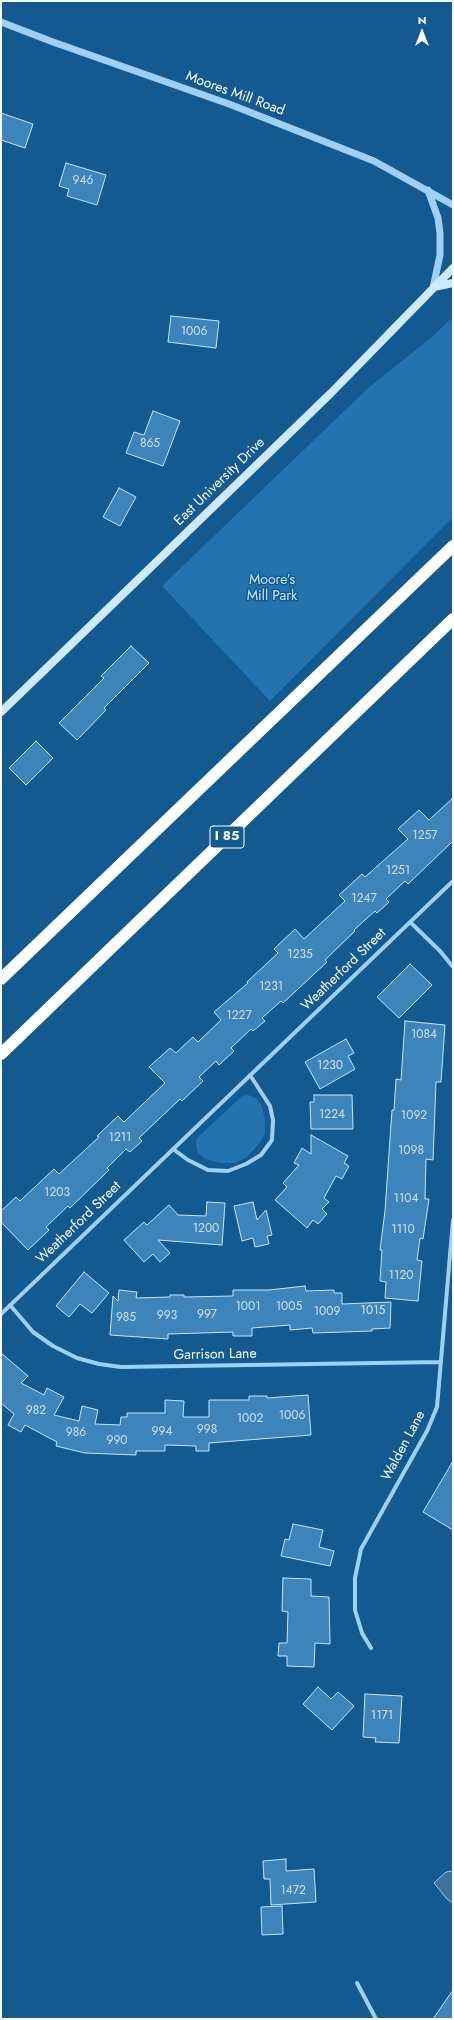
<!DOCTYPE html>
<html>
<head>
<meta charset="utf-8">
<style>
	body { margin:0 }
	#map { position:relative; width:454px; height:2020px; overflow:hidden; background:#135a91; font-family:Jost,sans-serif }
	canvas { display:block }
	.frame { position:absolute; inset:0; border:2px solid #fff; pointer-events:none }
	.north { position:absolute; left:402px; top:12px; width:40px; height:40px; -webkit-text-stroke:3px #135a91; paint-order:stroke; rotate:0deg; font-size:11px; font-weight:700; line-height:16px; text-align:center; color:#fff }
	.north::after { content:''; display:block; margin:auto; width:14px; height:18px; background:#fff; clip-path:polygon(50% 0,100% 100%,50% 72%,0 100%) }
</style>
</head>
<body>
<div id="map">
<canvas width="454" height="2020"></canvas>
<div class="frame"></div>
<div class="north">N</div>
</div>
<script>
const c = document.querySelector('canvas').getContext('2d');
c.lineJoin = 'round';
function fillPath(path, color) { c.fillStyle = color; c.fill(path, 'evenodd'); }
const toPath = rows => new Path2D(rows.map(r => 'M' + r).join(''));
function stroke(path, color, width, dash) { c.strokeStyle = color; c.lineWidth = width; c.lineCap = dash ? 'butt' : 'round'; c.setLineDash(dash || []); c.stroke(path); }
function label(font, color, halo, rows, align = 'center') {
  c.font = font + ' Jost,sans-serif'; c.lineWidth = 3; c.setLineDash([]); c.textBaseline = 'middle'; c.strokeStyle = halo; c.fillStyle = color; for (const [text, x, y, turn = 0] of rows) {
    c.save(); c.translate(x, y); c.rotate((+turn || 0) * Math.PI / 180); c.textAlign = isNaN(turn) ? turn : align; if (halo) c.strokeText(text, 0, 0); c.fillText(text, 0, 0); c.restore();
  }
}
const green = toPath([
	[453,317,453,517,270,701,162,586,367,389,433,336],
	[248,1095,256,1098,262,1106,265,1120,265,1133,258,1145,247,1157,235,1163,220,1163,205,1159,198,1153,196,1145,197,1138,242,1096]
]);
const water = toPath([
	[453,1871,453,1903,447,1899,434,1883,446,1872,453,1871]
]);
const building = toPath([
	[1,113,33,124,25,148,1,140,1,113],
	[66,163,106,175,97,205,67,196,69,189,59,186,66,163],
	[171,316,219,321,216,348,168,342,171,316],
	[153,411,180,421,163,466,126,453,134,432,144,435,153,411],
	[119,488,136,497,120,526,103,517,119,488],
	[131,646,149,663,104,708,106,710,77,740,59,723,104,678,101,676,131,646],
	[36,741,53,758,26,785,9,768,36,741],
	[453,798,453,841,408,884,405,881,386,899,389,902,377,913,375,911,354,930,355,931,325,960,327,962,283,1003,281,1001,262,1018,265,1021,253,1031,251,1029,231,1048,234,1051,219,1065,216,1061,199,1077,203,1081,182,1101,180,1099,139,1138,142,1141,130,1152,126,1149,107,1168,109,1170,70,1208,68,1206,46,1227,49,1230,28,1250,1,1222,1,1211,16,1197,20,1201,54,1169,59,1174,99,1137,97,1136,118,1116,124,1122,165,1083,149,1067,170,1048,176,1053,193,1037,198,1042,221,1020,214,1012,248,983,247,982,278,953,274,949,295,929,304,939,345,901,339,895,362,874,365,877,408,839,398,829,419,810,429,820,453,798],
	[410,964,432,985,399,1018,377,997,410,964],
	[405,1021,445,1025,441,1082,436,1082,433,1160,426,1159,425,1199,429,1199,423,1239,420,1238,417,1260,422,1261,418,1301,385,1298,386,1282,380,1281,382,1250,380,1250,385,1211,392,1110,394,1110,396,1079,401,1080,405,1021],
	[346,1039,354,1053,348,1056,355,1069,320,1089,305,1062,346,1039],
	[314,1095,352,1095,353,1129,311,1129,310,1102,314,1102,314,1095],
	[311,1135,348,1156,344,1163,349,1166,342,1179,336,1176,324,1198,329,1202,322,1209,327,1214,318,1224,313,1220,307,1228,275,1200,287,1187,283,1183,299,1165,294,1163,302,1148,311,1154,311,1135],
	[207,1202,225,1203,222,1245,158,1240,170,1253,160,1262,153,1254,144,1262,124,1240,144,1222,147,1225,169,1205,178,1215,206,1216,207,1202],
	[253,1202,257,1220,266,1210,272,1235,267,1236,269,1244,255,1247,253,1238,242,1241,234,1206,253,1202],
	[84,1272,109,1293,92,1313,80,1304,69,1317,56,1306,84,1272],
	[305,1286,306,1291,334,1290,334,1293,342,1293,342,1304,391,1302,390,1328,372,1329,372,1331,313,1333,312,1328,290,1330,290,1325,252,1328,252,1336,233,1336,233,1332,168,1334,168,1339,110,1335,113,1296,118,1301,119,1290,137,1292,136,1298,170,1297,170,1295,184,1295,184,1297,233,1296,233,1290,269,1290,305,1286],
	[1,1353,28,1376,21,1383,44,1395,47,1388,64,1397,54,1415,79,1421,82,1406,98,1410,95,1424,120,1425,121,1417,127,1417,127,1413,165,1413,165,1400,184,1401,183,1417,209,1417,209,1400,249,1400,249,1396,267,1396,267,1398,308,1395,311,1435,209,1443,209,1451,196,1451,196,1446,165,1445,165,1451,136,1451,136,1455,85,1453,56,1446,57,1442,25,1425,21,1432,8,1425,14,1414,1,1403,1,1353],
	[453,1461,453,1530,423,1512,453,1461],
	[293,1524,323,1530,319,1547,334,1551,330,1566,281,1556,285,1539,289,1540,293,1524],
	[283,1578,311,1579,311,1596,329,1597,330,1644,315,1643,314,1667,287,1666,287,1656,278,1656,279,1643,287,1643,288,1612,282,1611,283,1578],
	[318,1687,331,1699,338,1692,354,1706,332,1730,303,1704,318,1687],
	[365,1694,402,1696,399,1743,375,1742,376,1738,363,1737,365,1694],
	[286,1859,286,1871,314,1869,316,1902,271,1905,270,1879,264,1879,263,1861,286,1859],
	[282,1906,283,1934,262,1935,261,1907,282,1906],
	[453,1990,453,2019,433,2019,453,1990]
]);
const minor = toPath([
	[410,922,440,951,453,967],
	[173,1149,188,1160,208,1170,228,1171,246,1164,261,1155,272,1140,273,1120,270,1106,250,1075],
	[10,1305,33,1332,53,1346,77,1358,99,1364,121,1367,441,1362],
	[1,1314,453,881],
	[371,1648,362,1633,355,1610,355,1578,361,1549,427,1431,437,1407,453,1220],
	[357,1983,376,2019]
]);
const tertiary = toPath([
	[1,22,53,42,229,104,374,161,453,205],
	[428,190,438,218,440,233,440,255,433,288]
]);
const secondary = toPath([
	[434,287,453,283],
	[1,712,331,393,453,268]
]);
const motorway = toPath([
	[1,979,453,546],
	[1,1054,453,619]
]);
const numberNames = [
	["946",83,181],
	["1006",194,332],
	["865",150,444],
	["1257",425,836],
	["1251",398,871],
	["1247",364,899],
	["1235",300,955],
	["1231",271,987],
	["1227",239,1016],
	["1084",424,1035],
	["1230",330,1066],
	["1224",332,1115],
	["1092",414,1116],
	["1211",120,1138],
	["1098",411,1151],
	["1203",57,1193],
	["1104",406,1199],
	["1200",206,1229],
	["1110",403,1230],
	["1120",401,1276],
	["1001",248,1307],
	["1005",289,1307],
	["1015",373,1311],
	["1009",327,1312],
	["997",207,1315],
	["993",167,1316],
	["985",126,1318],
	["982",36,1411],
	["1006",292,1416],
	["1002",250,1419],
	["998",207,1430],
	["994",162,1432],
	["986",76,1433],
	["990",117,1441],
	["1171",382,1716],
	["1472",293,1891]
];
const shields = [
	[227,837,34]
];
const shieldNames = [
	["I 85",227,837]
];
const streetNames = [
	["Moores Mill Road",235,94,20],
	["East University Drive",220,482,-44],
	["Weatherford Street",344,970,-44],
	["Weatherford Street",79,1223,-44],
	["Garrison Lane",215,1355,-1],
	["Walden Lane",404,1446,-62]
];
const parkNames = [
	["Moore’s",272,581],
	["Mill Park",272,597]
];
fillPath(green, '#2273ae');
fillPath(water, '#3f729a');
stroke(water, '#91ccf5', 1);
fillPath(building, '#3c84ba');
stroke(building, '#c7e6fd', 1);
stroke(minor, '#9fcff2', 4);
stroke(tertiary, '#9fcff2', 7);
stroke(secondary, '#cee8fc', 8);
stroke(motorway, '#fff', 12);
label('12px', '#cee0ee', null, numberNames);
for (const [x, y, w] of shields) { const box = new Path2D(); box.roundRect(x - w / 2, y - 11, w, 22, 3); c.fillStyle = '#135a91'; c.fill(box); stroke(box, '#fff', 1); }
label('bold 13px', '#fff', null, shieldNames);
label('14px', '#fff', '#135a91', streetNames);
label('14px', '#c7e6fd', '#135a91', parkNames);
</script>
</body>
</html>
